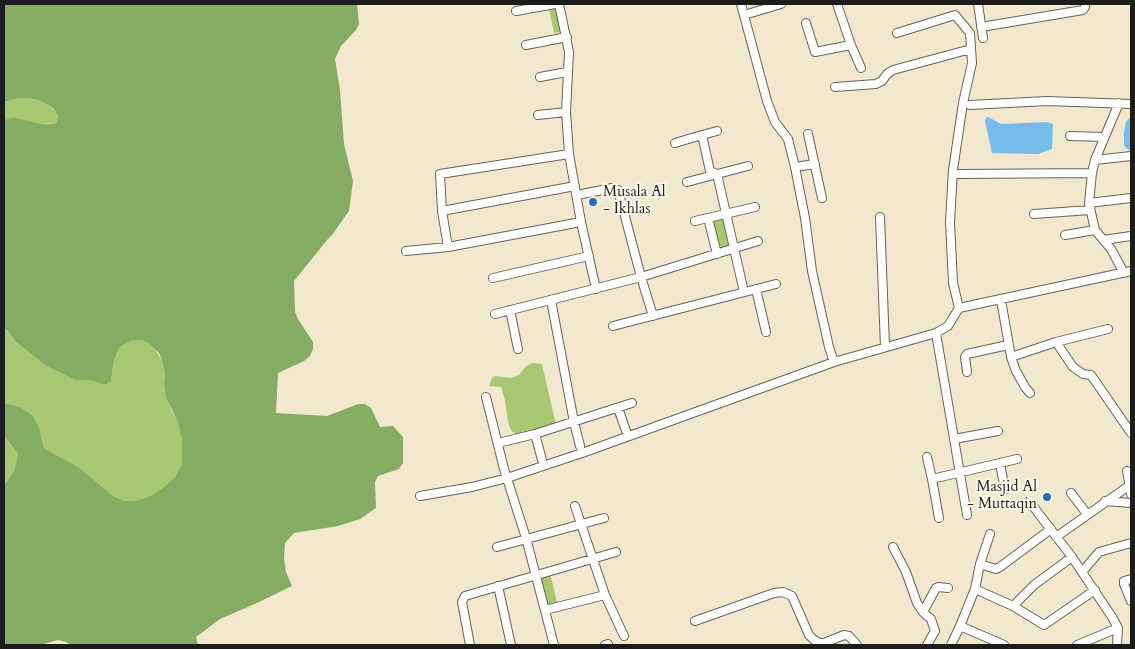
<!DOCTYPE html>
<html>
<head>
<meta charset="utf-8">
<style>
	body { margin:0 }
	#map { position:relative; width:1135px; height:649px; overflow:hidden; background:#f2e8ce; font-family:Cardo,serif }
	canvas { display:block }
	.frame { position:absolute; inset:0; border:5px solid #1c1c1c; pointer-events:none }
</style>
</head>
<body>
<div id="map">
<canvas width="1135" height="649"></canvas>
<div class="frame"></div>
</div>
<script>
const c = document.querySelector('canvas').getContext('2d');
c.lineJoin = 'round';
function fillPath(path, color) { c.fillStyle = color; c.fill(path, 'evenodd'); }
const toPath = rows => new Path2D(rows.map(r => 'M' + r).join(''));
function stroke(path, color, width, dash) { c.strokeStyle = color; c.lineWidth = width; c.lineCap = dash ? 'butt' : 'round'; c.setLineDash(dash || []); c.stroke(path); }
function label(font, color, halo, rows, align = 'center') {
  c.font = font + ' Cardo,serif'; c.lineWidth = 4; c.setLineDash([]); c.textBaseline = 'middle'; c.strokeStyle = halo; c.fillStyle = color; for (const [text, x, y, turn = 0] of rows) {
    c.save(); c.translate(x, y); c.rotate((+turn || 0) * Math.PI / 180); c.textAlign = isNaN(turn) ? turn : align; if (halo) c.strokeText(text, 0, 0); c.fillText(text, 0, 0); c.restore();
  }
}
const green = toPath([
	[558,7,562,32,554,33,549,9],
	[20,98,35,99,49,105,54,109,58,116,56,123,42,124,17,118,10,118,4,120,4,102],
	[723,217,732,247,721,250,712,220],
	[4,328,7,330,16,342,46,366,75,380,90,380,105,385,111,380,114,360,120,347,133,340,141,340,148,343,154,348,162,360,165,374,164,382,171,410,178,423,182,438,182,464,175,477,164,487,152,495,139,500,125,501,113,496,80,468,44,448,39,427,19,407,4,403],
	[532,363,542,364,556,425,516,435,511,430,508,422,505,400,501,387,489,386,492,378,495,376,511,378,519,375,526,366],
	[4,436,18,454,14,471,4,486],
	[550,573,558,606,546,608,538,576]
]);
const forest = toPath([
	[4,4,357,4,359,24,356,30,341,46,335,59,340,90,344,144,353,181,349,211,332,235,327,240,294,281,295,312,298,319,313,342,313,349,310,356,304,361,278,373,276,413,327,416,358,404,365,404,371,408,380,427,393,426,403,437,403,463,399,469,378,476,375,482,376,508,360,519,338,526,294,533,285,543,284,558,286,572,292,586,257,603,220,619,196,637,198,645,71,645,66,642,58,640,41,645,4,645,4,486,14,471,18,454,4,436,4,403,19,407,32,415,39,427,44,448,80,468,113,496,125,501,139,500,152,495,164,487,175,477,182,464,182,439,178,423,166,397,164,382,165,374,162,360,159,353,148,343,141,340,133,340,120,347,114,360,111,381,105,385,90,380,75,380,46,366,16,342,7,330,4,328,4,120,10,118,17,118,42,124,49,124,56,123,58,116,54,109,49,105,35,99,20,98,4,102]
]);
const water = toPath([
	[1131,116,1131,151,1126,148,1124,145,1124,132,1126,122],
	[988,117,1001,124,1047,122,1053,124,1052,149,1038,154,992,153,985,121,986,118]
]);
const minor = toPath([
	[559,4,569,52,566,112,569,154,581,222,596,289],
	[741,4,767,101,775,122,788,139,795,167,805,218,812,271,829,347,834,362],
	[978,4,983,38],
	[516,11,555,4],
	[744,15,781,4],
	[806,23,815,52,851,45,837,4],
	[981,27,1083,10,1085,7,1085,4],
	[526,45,567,37],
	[851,45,861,68],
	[540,77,567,72],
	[835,87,876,84,882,81,887,74,893,70,971,49],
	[1119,103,1095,160,1092,173,1089,203,1095,230,1111,249,1124,273],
	[970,105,1047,101,1131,104],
	[538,115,566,112],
	[808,134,822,198],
	[702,135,717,131],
	[1070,136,1104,137],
	[675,143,702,135,710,171,717,174,744,292],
	[1095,160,1131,156],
	[795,167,815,164],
	[959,174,1092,173],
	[687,182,748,166],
	[577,195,612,188,618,190,641,277,653,316],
	[1089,203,1131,198],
	[442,211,575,186],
	[1034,214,1090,210],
	[880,217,885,347],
	[708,218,717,254],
	[695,221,755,207],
	[1065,235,1095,230],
	[1103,240,1131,236],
	[448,247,442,211,440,174,569,154],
	[406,251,448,247,581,222],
	[493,278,589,256],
	[756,289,766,332],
	[551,300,574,422,580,446],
	[1001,300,1011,357,1016,371,1025,387,1030,393],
	[959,308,1131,271],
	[510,310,518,349],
	[495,314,641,277,758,241],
	[613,326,776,284],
	[936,333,967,515],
	[1056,342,1108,329],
	[1011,357,1056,342,1073,367,1083,374,1091,375,1131,433],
	[967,372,965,357,967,354,1008,345],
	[486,397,504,469,526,538,554,645],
	[618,408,626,431],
	[535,434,542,460],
	[954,439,998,431],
	[498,443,535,434,632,403],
	[927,457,932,479],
	[1000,463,1005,490],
	[1127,471,1131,494],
	[1071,493,1087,514],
	[420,496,472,487,507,478,585,452,834,362,936,333,948,326,959,308,953,283,950,222,953,170,963,103,972,63,970,33,955,15,897,33],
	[1105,501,1131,503],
	[1032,505,1072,557,1112,617,1118,628,1117,645],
	[575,506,605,595,624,636],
	[939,518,932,479,1017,459],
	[1056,537,1130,485],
	[497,547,604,518],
	[893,547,906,572,917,603,923,612,931,619,935,631,927,645],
	[1072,557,1034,585,1013,606,1044,625,1095,590],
	[980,564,990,534],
	[1082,572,1099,552,1131,543],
	[1131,579,1124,581,1124,584,1131,601],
	[498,586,511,645],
	[975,589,1013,606],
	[545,610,605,595],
	[923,612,936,588,938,587,948,588],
	[695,621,774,593,783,592,792,596,809,635,814,640,820,643,824,643,844,635,849,636,857,645],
	[960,626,975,589,980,564,996,569,1000,567,1051,529],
	[470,645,462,602,465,596,616,552],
	[605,645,608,644],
	[951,645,960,626,1004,645],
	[1077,645,1118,628]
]);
const markers = [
	[593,202,5,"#1f6fb2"],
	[1047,497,5,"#1f6fb2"]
];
const poiNames = [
	["Musala Al",603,193],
	["- Ikhlas",603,210],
	["Masjid Al",1037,488,"right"],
	["- Muttaqin",1037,505,"right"]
];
fillPath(green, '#a7c871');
fillPath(forest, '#85ac63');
fillPath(water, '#75bced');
stroke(minor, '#67635a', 10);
stroke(minor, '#fff', 8);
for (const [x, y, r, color] of markers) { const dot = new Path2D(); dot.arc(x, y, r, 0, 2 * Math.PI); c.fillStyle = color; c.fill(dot); stroke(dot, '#fbf7ec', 2); }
label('15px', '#1c1c1c', '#fbf7ec', poiNames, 'left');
</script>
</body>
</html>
